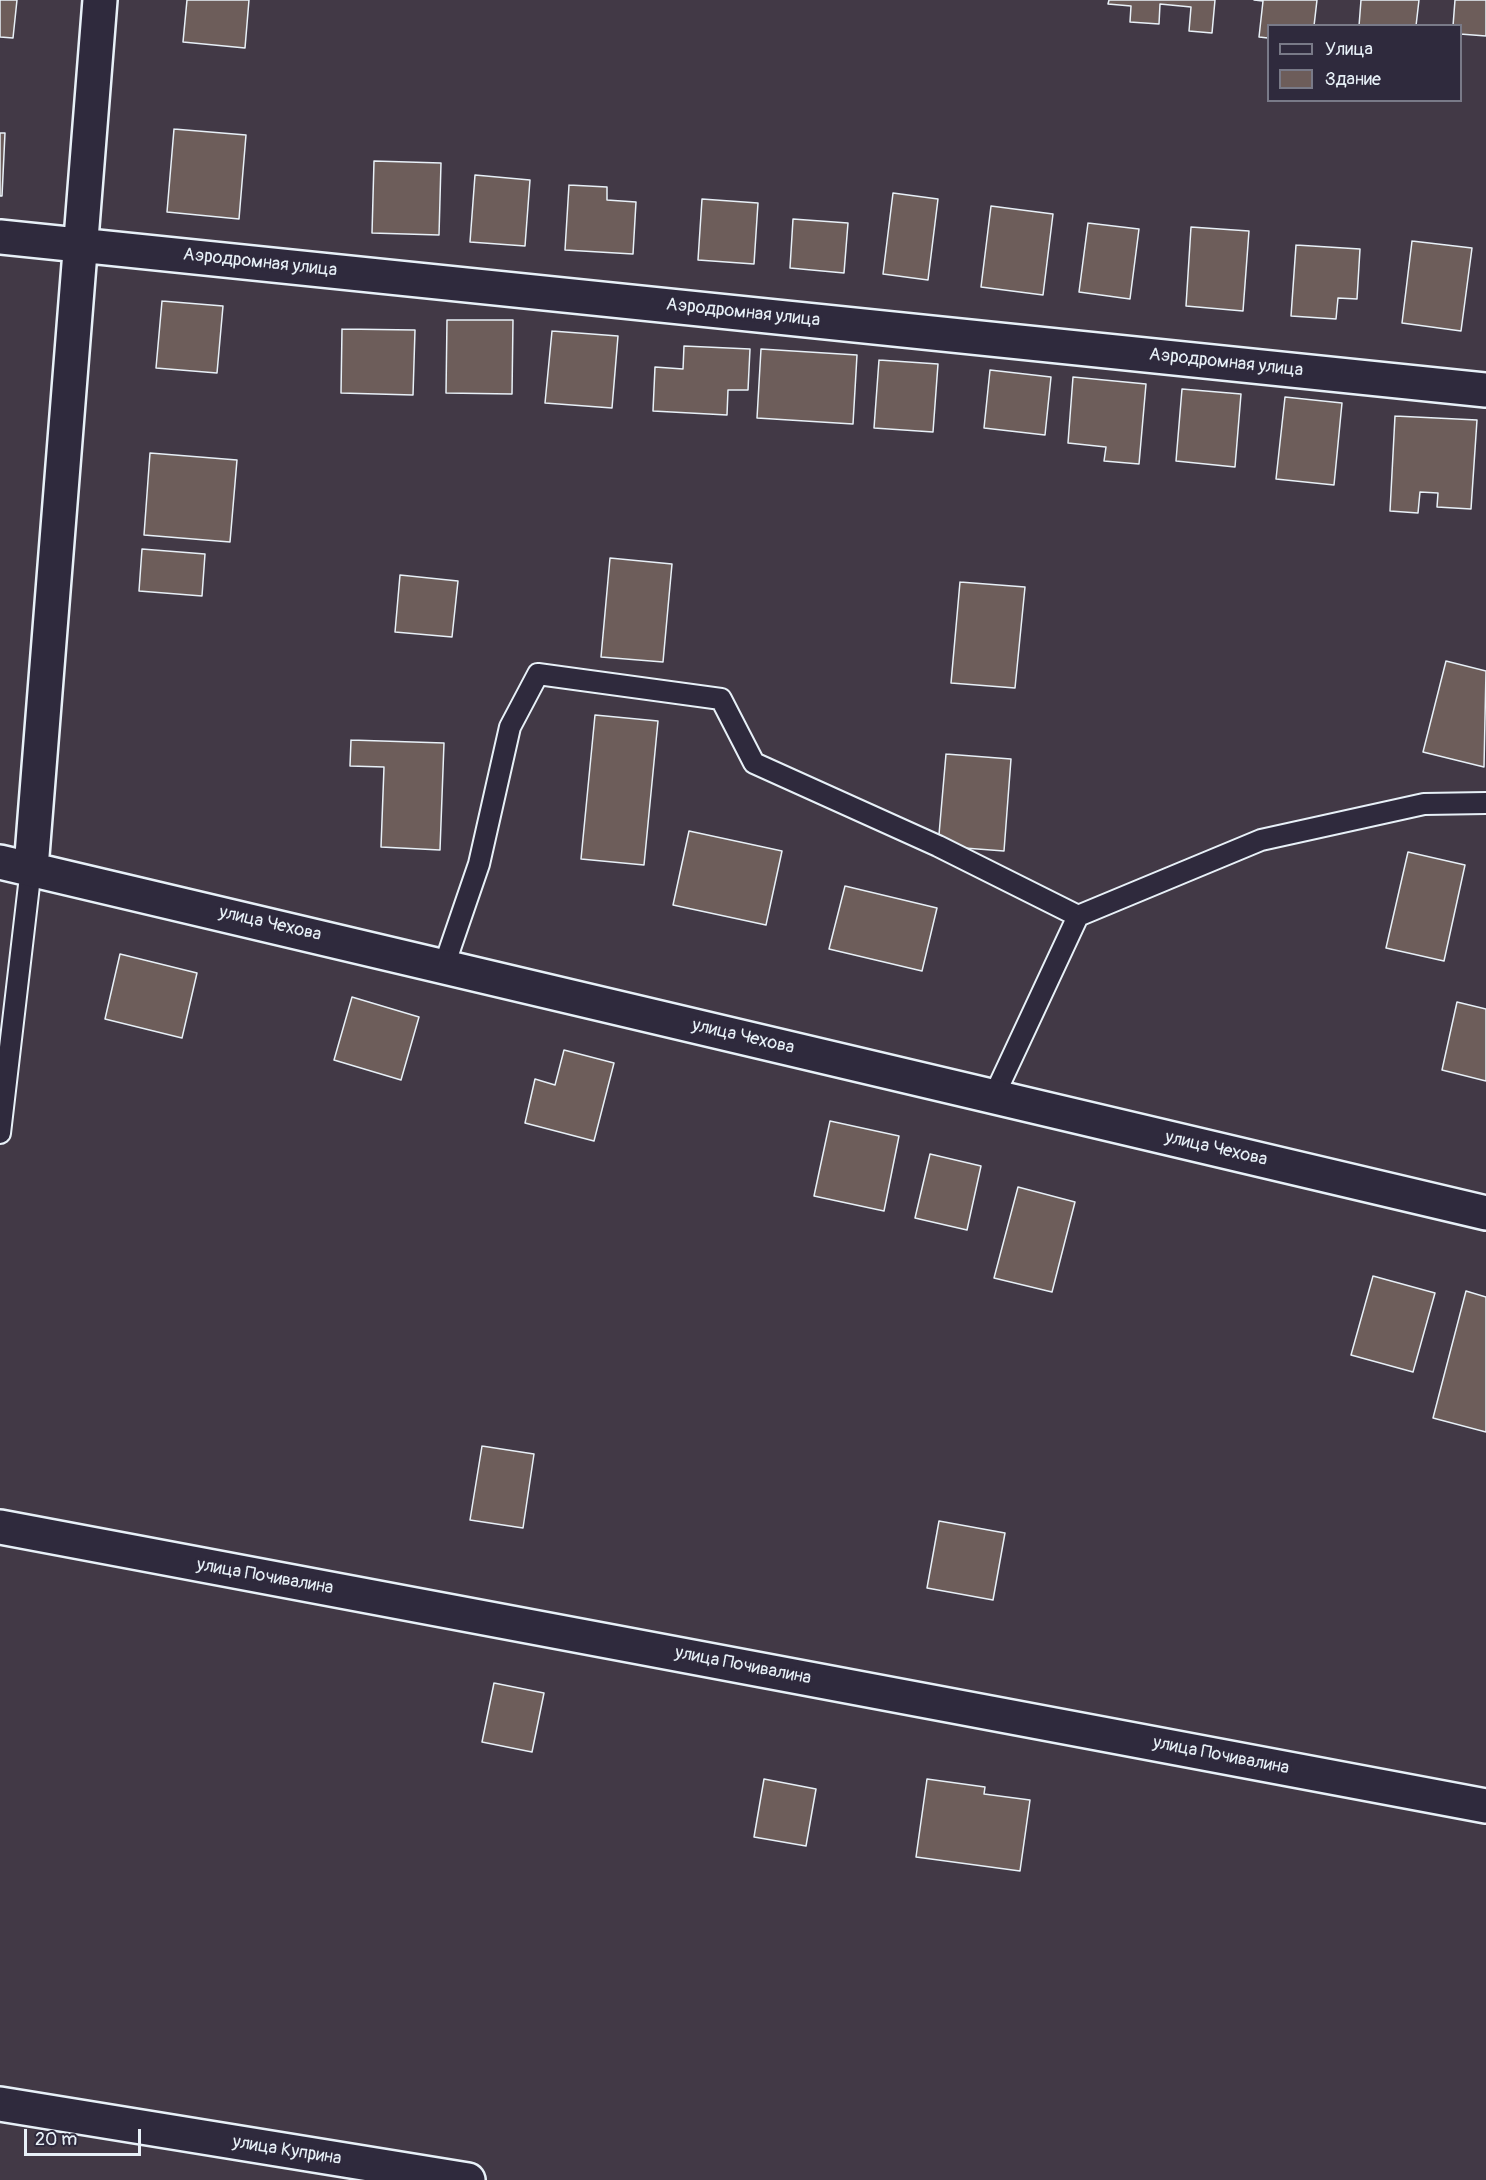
<!DOCTYPE html>
<html>
<head>
<meta charset="utf-8">
<style>
	body { margin:0 }
	#map { position:relative; width:1486px; height:2180px; overflow:hidden; background:#423946; font-family:Pangolin,sans-serif }
	canvas { display:block }
	.legend { position:absolute; left:1267px; top:24px; width:195px; height:78px; box-sizing:border-box; background:#2f2a3d; border:2px solid #797a88; margin:0; padding:8px 10px; list-style:none; font-size:18px; color:#e8f1f8 }
	.legend li { display:flex; align-items:center; gap:12px; height:30px }
	.legend b { width:30px; border:2px solid #797a88 }
	.scale { position:absolute; left:24px; top:2129px; width:117px; height:27px; box-sizing:border-box; border:3px solid #e8f1f8; border-top:0; padding-left:8px; font-size:18px; line-height:21px; white-space:nowrap; color:#e8f1f8; -webkit-text-stroke:4px #2f2a3d; paint-order:stroke }
</style>
</head>
<body>
<div id="map">
<canvas width="1486" height="2180"></canvas>
<ul class="legend">
<li><b style="height:8px;background:#2f2a3d"></b>Улица</li>
<li><b style="height:16px;background:#6d5d5a"></b>Здание</li>
</ul>
<div class="scale">20 m</div>
</div>
<script>
const c = document.querySelector('canvas').getContext('2d');
c.lineJoin = 'round';
function fillPath(path, color) { c.fillStyle = color; c.fill(path, 'evenodd'); }
const toPath = rows => new Path2D(rows.map(r => 'M' + r).join(''));
function stroke(path, color, width, dash) { c.strokeStyle = color; c.lineWidth = width; c.lineCap = dash ? 'butt' : 'round'; c.setLineDash(dash || []); c.stroke(path); }
function label(font, color, halo, rows, align = 'center') {
  c.font = font + ' Pangolin,sans-serif'; c.lineWidth = 6; c.setLineDash([]); c.textBaseline = 'middle'; c.strokeStyle = halo; c.fillStyle = color; for (const [text, x, y, turn = 0] of rows) {
    c.save(); c.translate(x, y); c.rotate((+turn || 0) * Math.PI / 180); c.textAlign = isNaN(turn) ? turn : align; if (halo) c.strokeText(text, 0, 0); c.fillText(text, 0, 0); c.restore();
  }
}
const building = toPath([
	[0,0,17,0,13,38,0,37,0,0],
	[187,0,249,0,245,48,183,42,187,0],
	[1109,0,1215,0,1212,33,1189,31,1191,7,1160,4,1159,24,1130,22,1131,6,1108,4,1109,0],
	[1254,0,1317,0,1314,26,1268,26,1268,38,1259,37,1263,1,1254,0],
	[1361,0,1419,0,1416,26,1359,26,1361,0],
	[1455,0,1486,0,1486,36,1460,34,1460,26,1453,26,1455,0],
	[174,129,246,135,239,219,167,212,174,129],
	[0,133,5,133,2,196,0,196,0,133],
	[374,161,441,163,439,235,372,233,374,161],
	[475,175,530,180,525,246,470,242,475,175],
	[569,185,607,187,607,200,636,202,633,254,565,250,569,185],
	[893,193,938,199,928,280,883,274,893,193],
	[702,199,758,203,754,264,698,260,702,199],
	[991,206,1053,214,1043,295,981,287,991,206],
	[793,219,848,223,844,273,790,268,793,219],
	[1088,223,1139,229,1130,299,1079,292,1088,223],
	[1191,227,1249,231,1243,311,1186,306,1191,227],
	[1412,241,1472,248,1461,331,1402,323,1412,241],
	[1296,245,1360,249,1357,299,1338,298,1336,319,1291,316,1296,245],
	[162,301,223,306,217,373,156,368,162,301],
	[447,320,513,320,512,394,446,393,447,320],
	[342,329,415,330,413,395,341,393,342,329],
	[552,331,618,336,612,408,545,403,552,331],
	[684,346,750,349,748,390,728,390,727,415,653,411,655,367,683,369,684,346],
	[761,349,857,355,853,424,757,418,761,349],
	[879,360,938,364,933,432,874,428,879,360],
	[990,370,1051,377,1045,435,984,428,990,370],
	[1073,377,1146,384,1139,464,1104,461,1106,447,1068,443,1073,377],
	[1182,389,1241,394,1235,467,1176,461,1182,389],
	[1285,397,1342,403,1334,485,1276,479,1285,397],
	[1395,416,1477,420,1471,509,1437,507,1438,493,1420,492,1418,513,1390,511,1395,416],
	[150,453,237,460,230,542,144,535,150,453],
	[142,549,205,554,202,596,139,591,142,549],
	[610,558,672,564,663,662,601,657,610,558],
	[400,575,458,581,452,637,395,632,400,575],
	[960,582,1025,587,1015,688,951,683,960,582],
	[1446,661,1486,671,1484,767,1423,752,1446,661],
	[595,715,658,721,644,865,581,859,595,715],
	[351,740,444,743,440,850,381,847,384,767,350,766,351,740],
	[946,754,1011,759,1004,851,938,846,946,754],
	[689,831,782,851,766,925,673,905,689,831],
	[1408,852,1465,865,1444,961,1386,948,1408,852],
	[845,886,937,908,922,971,829,949,845,886],
	[120,954,197,973,182,1038,105,1019,120,954],
	[352,997,419,1017,401,1080,334,1060,352,997],
	[1457,1002,1486,1009,1486,1081,1442,1070,1457,1002],
	[564,1050,614,1063,594,1141,525,1123,535,1079,555,1085,564,1050],
	[830,1121,899,1136,884,1211,814,1196,830,1121],
	[930,1154,981,1166,967,1230,915,1218,930,1154],
	[1018,1187,1075,1202,1052,1292,994,1278,1018,1187],
	[1373,1276,1435,1293,1413,1372,1351,1355,1373,1276],
	[1466,1291,1486,1297,1486,1432,1433,1418,1466,1291],
	[482,1446,534,1454,523,1528,470,1520,482,1446],
	[939,1521,1005,1533,993,1600,927,1588,939,1521],
	[494,1683,544,1693,532,1752,482,1742,494,1683],
	[764,1779,816,1789,806,1846,754,1837,764,1779],
	[927,1779,985,1787,984,1794,1030,1800,1020,1871,916,1857,927,1779]
]);
const service = toPath([
	[1078,916,1261,840,1424,804,1486,803],
	[444,966,479,864,510,727,538,674,721,699,754,763,938,846,1078,916,994,1096],
	[0,1133,31,868]
]);
const minor = toPath([
	[0,237,1486,390],
	[0,862,1486,1213],
	[31,868,100,0],
	[0,1527,1486,1806],
	[0,2104,468,2180]
]);
const streetNames = [
	["Аэродромная улица",260,263,6],
	["Аэродромная улица",743,313,6],
	["Аэродромная улица",1226,363,6],
	["улица Чехова",270,924,13],
	["улица Чехова",743,1037,13],
	["улица Чехова",1216,1149,13],
	["улица Почивалина",265,1577,10],
	["улица Почивалина",743,1666,11],
	["улица Почивалина",1221,1756,11],
	["улица Куприна",287,2151,9]
];
fillPath(building, '#6d5d5a');
stroke(building, '#e8f1f8', 1.5);
stroke(service, '#e8f1f8', 24);
stroke(minor, '#e8f1f8', 38);
stroke(service, '#2f2a3d', 20);
stroke(minor, '#2f2a3d', 33);
label('18px', '#e8f1f8', '#2f2a3d', streetNames);
</script>
</body>
</html>
